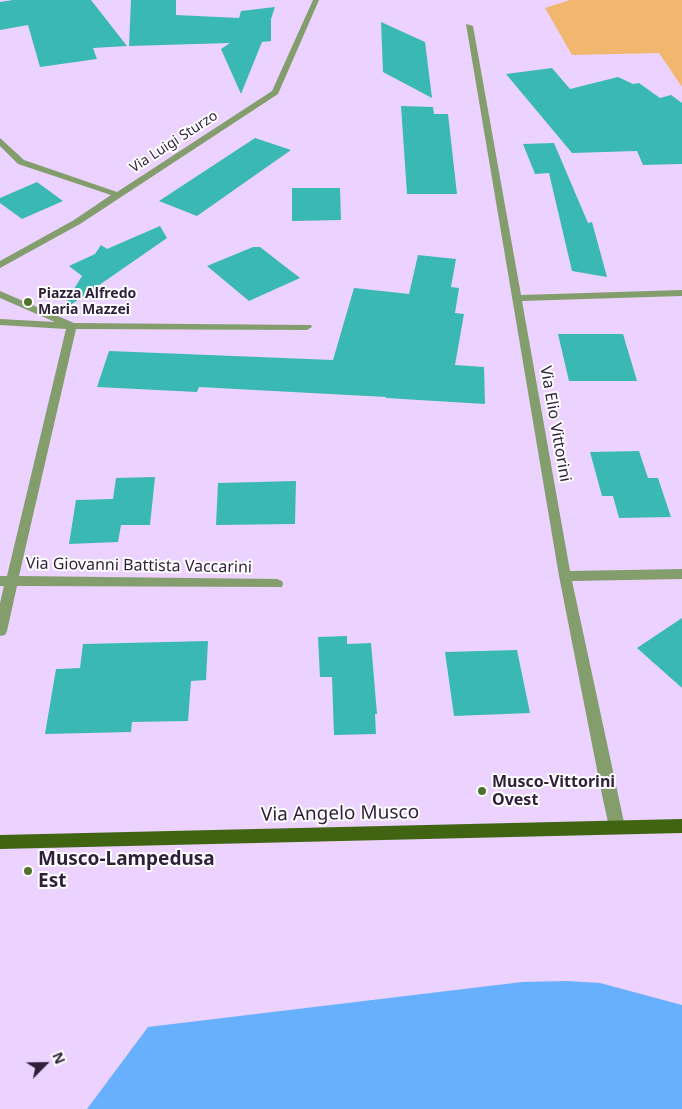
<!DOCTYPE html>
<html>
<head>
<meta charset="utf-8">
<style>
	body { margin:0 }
	#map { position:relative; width:682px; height:1109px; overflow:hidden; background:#ecd2fe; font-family:"Noto Sans",sans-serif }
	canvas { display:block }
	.north { position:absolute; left:20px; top:1039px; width:50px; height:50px; -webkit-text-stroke:4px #fefefe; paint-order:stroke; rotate:67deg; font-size:14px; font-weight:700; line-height:20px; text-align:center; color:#2f1f3a }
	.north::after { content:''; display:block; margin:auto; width:18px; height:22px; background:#2f1f3a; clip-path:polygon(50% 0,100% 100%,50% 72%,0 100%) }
</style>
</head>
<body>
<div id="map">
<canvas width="682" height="1109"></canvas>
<div class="north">N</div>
</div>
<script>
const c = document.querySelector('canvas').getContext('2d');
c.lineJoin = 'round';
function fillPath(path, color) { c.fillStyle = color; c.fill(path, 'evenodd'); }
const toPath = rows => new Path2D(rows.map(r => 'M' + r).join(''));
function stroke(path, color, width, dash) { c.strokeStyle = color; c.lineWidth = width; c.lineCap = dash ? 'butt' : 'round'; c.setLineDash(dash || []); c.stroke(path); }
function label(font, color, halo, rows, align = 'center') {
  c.font = font + ' "Noto Sans",sans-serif'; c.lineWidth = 4; c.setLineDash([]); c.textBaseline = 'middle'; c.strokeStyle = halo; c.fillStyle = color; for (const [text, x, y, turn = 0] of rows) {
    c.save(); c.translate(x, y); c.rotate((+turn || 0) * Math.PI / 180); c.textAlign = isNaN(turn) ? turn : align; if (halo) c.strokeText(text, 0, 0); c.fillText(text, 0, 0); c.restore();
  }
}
const green = toPath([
	[570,0,682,0,682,87,659,53,572,55,545,8]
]);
const water = toPath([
	[568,981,600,983,682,1005,682,1109,87,1109,148,1027,522,982]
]);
const building = toPath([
	[13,0,91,0,127,46,93,48,97,59,40,67,28,25,0,30,0,2],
	[131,0,176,0,176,15,239,18,241,11,275,7,271,19,271,41,262,42,241,94,221,49,230,43,129,46],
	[381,22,425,42,432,98,383,72],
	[552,68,570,89,618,77,633,84,639,83,660,98,671,95,682,103,682,164,643,165,637,151,572,153,506,74],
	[401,106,433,107,434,114,448,114,457,194,407,194],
	[255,138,291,150,197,216,159,201],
	[554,143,588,223,592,222,607,277,572,271,549,173,535,174,523,144],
	[37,182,63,201,22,219,0,203,0,198],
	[292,188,340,188,341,220,292,221],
	[160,226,167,238,59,313,82,276,69,266,95,254,101,245,107,249],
	[253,247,260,247,300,278,249,301,207,266],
	[418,255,456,259,451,287,459,288,455,313,464,314,455,365,484,367,485,404,386,398,386,397,199,387,197,392,97,387,109,351,333,360,354,288,409,294],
	[558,334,623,334,637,381,569,381],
	[639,451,648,478,658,478,671,517,619,518,613,496,602,496,590,452],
	[155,477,150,525,121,525,118,542,69,544,76,500,113,499,116,478],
	[296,481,295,524,216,525,218,483],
	[682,618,682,688,637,648],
	[347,636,347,644,371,643,377,714,375,714,376,734,334,735,332,677,320,677,318,637],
	[208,641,206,680,191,681,188,721,132,722,131,732,45,734,56,669,80,668,83,644],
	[517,650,530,713,454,716,445,652]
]);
const minor = toPath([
	[313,0,319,0,278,94,80,224,0,268,0,261,74,220,111,195,18,164,0,146,0,138,24,160,117,192,272,91,313,0],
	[466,24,473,26,521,295,682,290,682,296,522,301,570,571,682,569,682,579,572,581,625,827,622,832,617,834,612,832,609,827,601,790,559,576,466,24],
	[0,291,74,323,311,325,312,327,307,330,76,329,19,576,277,579,282,581,283,584,282,587,17,586,7,631,5,635,0,636,0,603,4,586,0,586,0,576,7,576,66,329,0,325,0,319,55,322,0,298,0,291]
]);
const major = toPath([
	[682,819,682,833,0,849,0,835,682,819]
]);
const markers = [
	[28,302,5,"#50732c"],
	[482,791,5,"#50732c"],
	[28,871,5,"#50732c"]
];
const farStreetnames = [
	["Via Luigi Sturzo",174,142,-33]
];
const farPoinames = [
	["Piazza Alfredo",38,294],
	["Maria Mazzei",38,310]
];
const streetNames = [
	["Via Elio Vittorini",555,424,80],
	["Via Giovanni Battista Vaccarini",139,566,1]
];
const poiNames = [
	["Musco-Vittorini",492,782],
	["Ovest",492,800]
];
const nearStreetnames = [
	["Via Angelo Musco",340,814,-1]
];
const nearPoinames = [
	["Musco-Lampedusa",38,860],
	["Est",38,882]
];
fillPath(green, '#f1b76e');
fillPath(water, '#67b0fe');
fillPath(building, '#3ab9b4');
fillPath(minor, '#839e6c');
fillPath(major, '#406412');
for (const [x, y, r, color] of markers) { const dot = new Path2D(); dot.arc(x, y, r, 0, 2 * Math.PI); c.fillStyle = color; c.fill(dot); stroke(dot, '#fefefe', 2); }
label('14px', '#2f1f3a', '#fefefe', farStreetnames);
label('bold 14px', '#2f1f3a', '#fefefe', farPoinames, 'left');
label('16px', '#2f1f3a', '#fefefe', streetNames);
label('bold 16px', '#2f1f3a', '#fefefe', poiNames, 'left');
label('19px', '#2f1f3a', '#fefefe', nearStreetnames);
label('bold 19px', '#2f1f3a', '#fefefe', nearPoinames, 'left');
</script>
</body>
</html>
